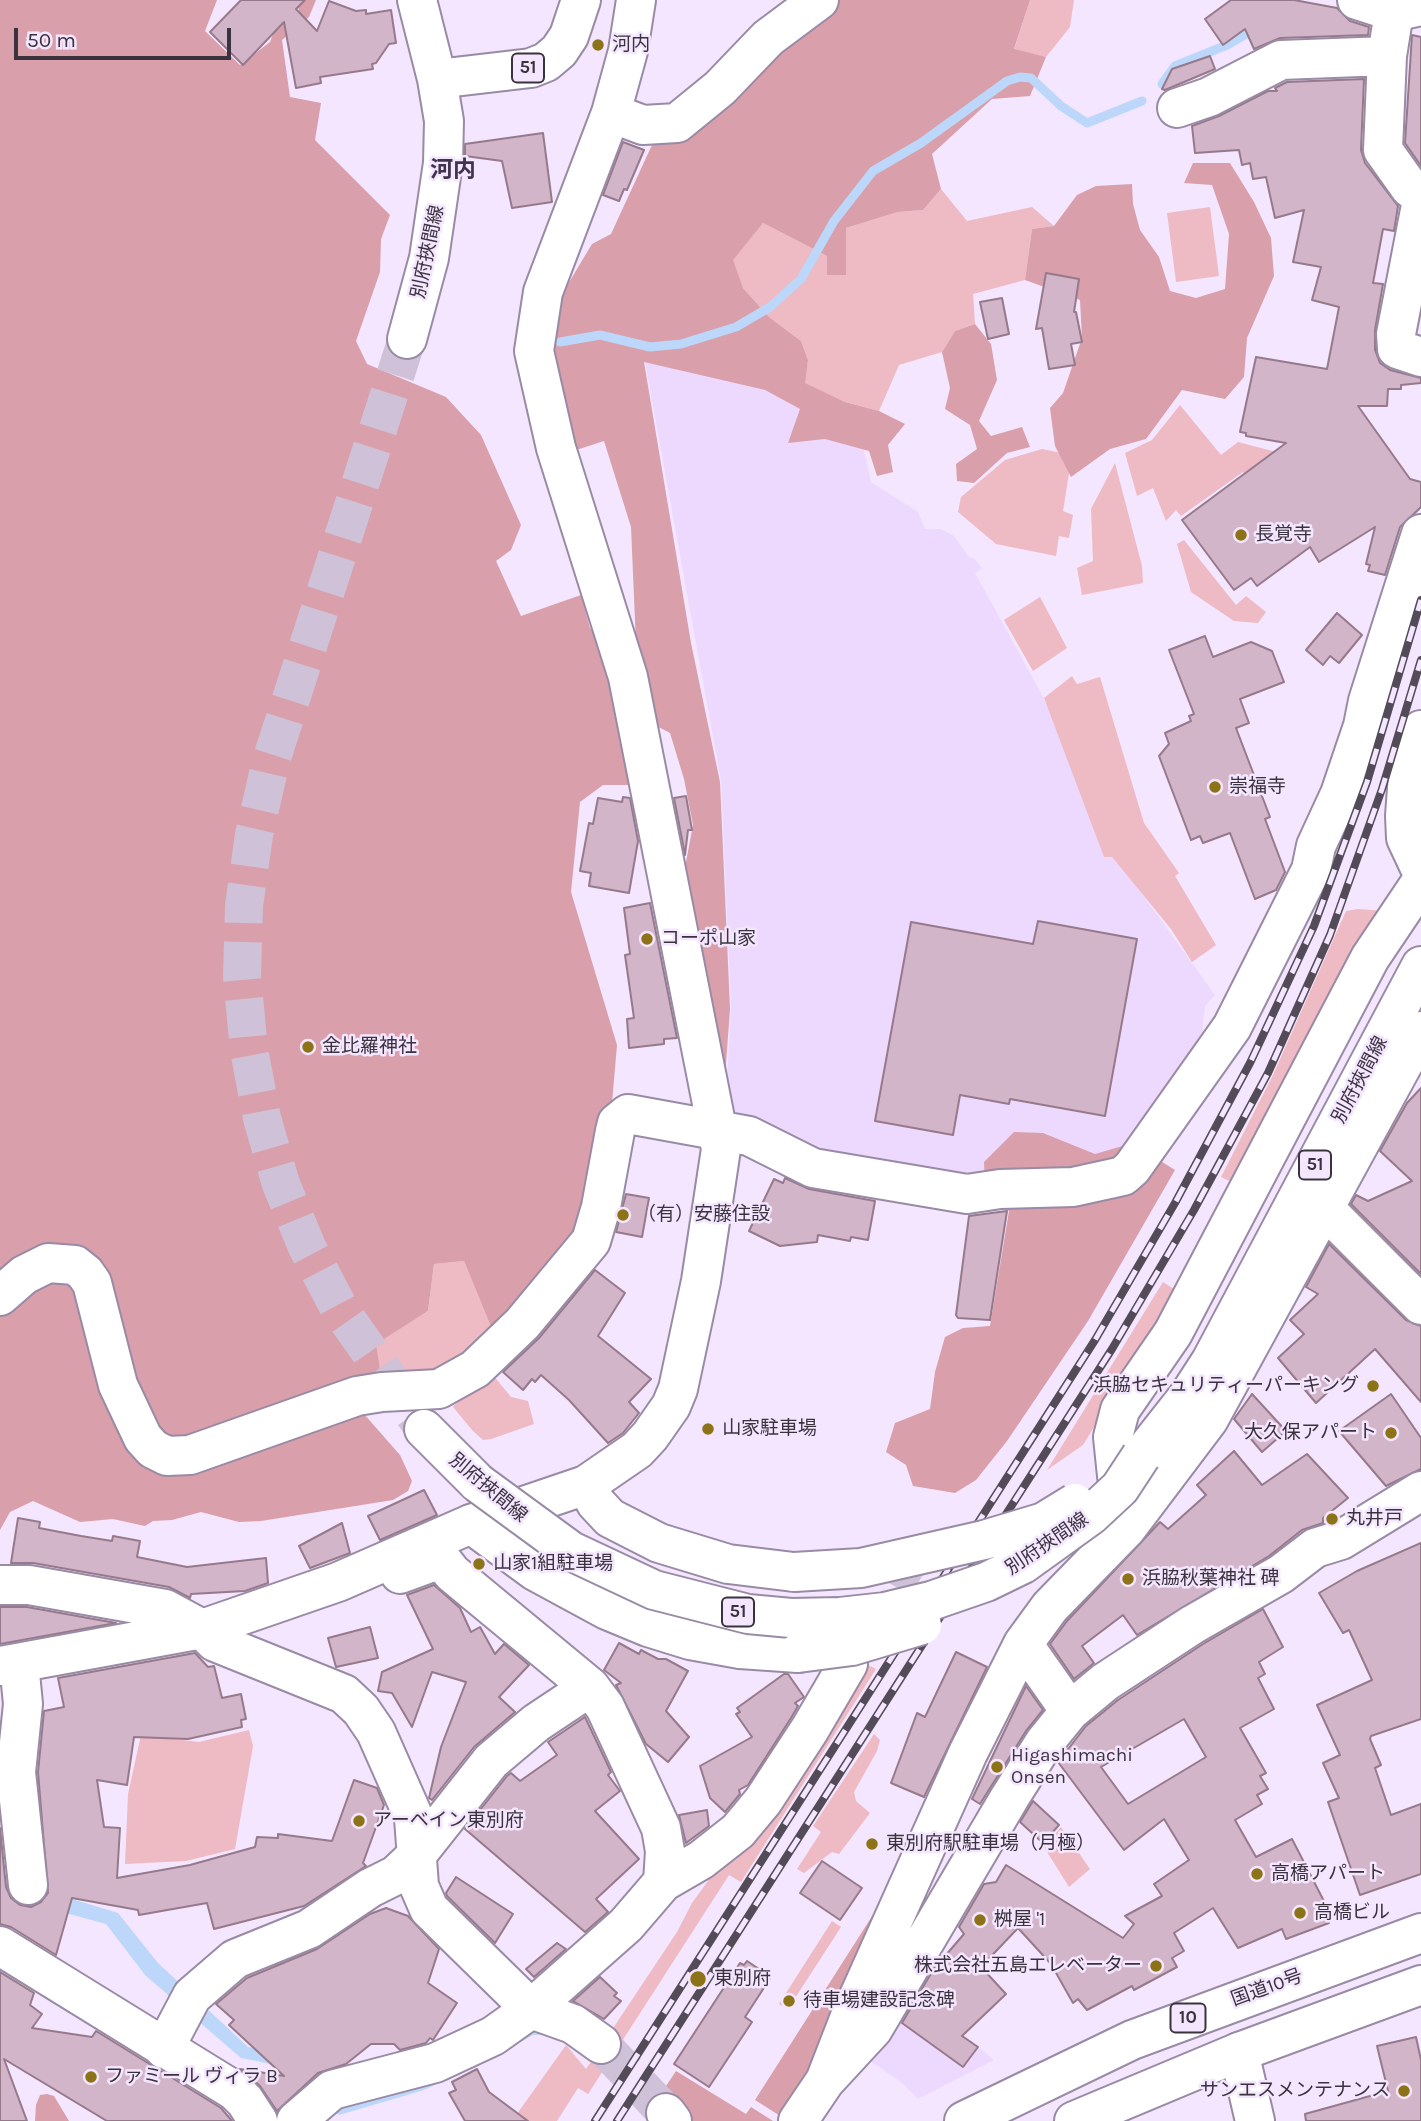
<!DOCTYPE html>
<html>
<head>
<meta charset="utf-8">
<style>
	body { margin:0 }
	#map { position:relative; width:1421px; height:2121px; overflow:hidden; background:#f4e6fe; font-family:Karla,sans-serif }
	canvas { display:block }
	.scale { position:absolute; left:14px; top:28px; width:217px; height:32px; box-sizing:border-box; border:4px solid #3a333e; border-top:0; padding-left:9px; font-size:21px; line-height:24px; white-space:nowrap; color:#3a333e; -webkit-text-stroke:5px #f4e6fe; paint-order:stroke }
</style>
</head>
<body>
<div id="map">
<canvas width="1421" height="2121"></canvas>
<div class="scale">50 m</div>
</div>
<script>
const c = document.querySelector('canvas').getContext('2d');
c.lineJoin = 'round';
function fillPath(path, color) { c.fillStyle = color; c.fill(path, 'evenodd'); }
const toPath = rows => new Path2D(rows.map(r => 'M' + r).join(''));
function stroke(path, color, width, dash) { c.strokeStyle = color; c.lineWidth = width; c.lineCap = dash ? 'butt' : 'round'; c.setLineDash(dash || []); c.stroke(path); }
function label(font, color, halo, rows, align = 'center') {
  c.font = font + ' Karla,"Noto Sans JP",sans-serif'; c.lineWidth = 5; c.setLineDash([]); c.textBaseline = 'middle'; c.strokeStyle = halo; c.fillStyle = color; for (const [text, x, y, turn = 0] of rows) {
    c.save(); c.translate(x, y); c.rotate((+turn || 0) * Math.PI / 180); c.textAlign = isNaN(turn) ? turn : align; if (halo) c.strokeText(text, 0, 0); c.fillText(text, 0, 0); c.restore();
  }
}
const built = toPath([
	[645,362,765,390,862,442,871,482,918,512,925,529,941,529,954,536,969,557,975,559,982,568,975,573,1041,693,1060,735,1104,856,1112,857,1140,891,1215,995,1205,1006,1202,1032,1167,1088,1140,1147,1018,1182,816,1159,725,1116,731,1008,721,781],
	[906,1993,964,2035,994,2060,918,2099,902,2083,863,2056]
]);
const green = toPath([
	[1030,0,1074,0,1070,27,1046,57,1014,50],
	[941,189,967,221,1032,207,1054,226,1032,229,1025,280,973,294,975,324,955,331,942,352,899,365,879,411,845,402,804,383,808,360,801,341,769,317,743,288,732,260,763,223,827,256,846,228,898,212,923,210],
	[1210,207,1219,276,1176,282,1167,213],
	[1180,405,1221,455,1238,442,1280,453,1262,496,1243,472,1181,516,1176,510,1166,521,1153,488,1137,496,1125,453,1152,440],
	[1042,449,1072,455,1063,511,1073,515,1069,538,1059,536,1056,556,996,544,958,512,961,497,1005,460],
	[1115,463,1142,566,1143,583,1082,595,1077,568,1093,561,1091,509],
	[1184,540,1236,605,1246,596,1266,612,1258,623,1234,621,1191,592,1177,544],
	[1040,597,1067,648,1033,671,1004,620],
	[1072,676,1077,684,1100,677,1144,823,1179,873,1175,876,1216,945,1192,962,1171,929,1112,857,1104,857,1044,698],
	[1358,909,1386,911,1238,1185,1221,1177,1273,1075,1346,911],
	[464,1261,496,1339,466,1366,382,1383,375,1344,428,1311,434,1264],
	[1163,1282,1177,1291,1083,1445,1047,1470],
	[488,1369,511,1397,528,1401,534,1424,491,1439,483,1440,472,1430,453,1407,459,1400,454,1391],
	[866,1664,876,1669,741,1882,729,1875,588,2094,578,2088,557,2121,512,2121,566,2045,586,2069,677,1932,692,1903],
	[249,1730,253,1746,235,1849,186,1861,125,1864,128,1794,141,1735,199,1742],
	[874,1734,880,1740,877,1751,854,1792,856,1801,870,1813,839,1854,832,1852,804,1873,797,1869,821,1832,813,1826],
	[1061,1827,1090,1869,1069,1887,1039,1839,1044,1833,1051,1839],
	[832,1921,841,1927,788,2009,779,2004]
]);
const forest = toPath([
	[0,0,217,0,205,31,240,65,270,42,279,19,299,10,295,0,316,0,309,17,282,40,290,97,321,103,315,140,390,215,381,239,380,272,356,341,367,364,446,397,481,435,521,525,511,550,496,561,521,616,581,595,590,628,612,656,644,785,603,785,580,802,571,892,617,1045,612,1103,586,1230,496,1339,464,1261,434,1264,428,1311,376,1344,382,1383,189,1442,157,1440,97,1274,0,1286],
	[832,0,1030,0,1014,49,1046,57,1030,96,992,99,932,154,941,189,923,210,898,212,846,228,846,275,827,275,827,256,763,223,733,260,743,288,769,317,801,341,808,360,805,383,845,402,879,411,905,424,888,445,893,472,877,476,869,451,825,439,788,443,800,409,765,390,644,362,691,643,720,782,730,1009,723,1105,680,894,693,825,684,779,670,733,647,721,636,644,631,527,604,441,564,454,543,366,562,294,592,244,611,234,657,134],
	[1193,163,1230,163,1254,202,1271,238,1274,276,1247,338,1244,377,1225,399,1182,390,1146,439,1110,449,1071,477,1055,446,1050,408,1063,393,1082,338,1080,300,1025,280,1032,229,1054,226,1077,195,1096,186,1132,184,1133,204,1140,230,1159,257,1170,291,1196,298,1225,289,1229,234,1212,185,1184,183],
	[975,324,991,344,997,380,979,421,991,436,1022,427,1030,447,1007,453,974,483,957,481,956,464,977,449,970,425,945,409,950,388,942,352,955,331],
	[1014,1132,1043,1133,1095,1154,1126,1145,1128,1161,985,1184,984,1162],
	[1159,1160,1175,1170,1088,1321,1007,1441,976,1480,955,1493,913,1486,906,1465,886,1452,895,1423,930,1409,935,1372,945,1337,963,1328,990,1326,1009,1211,990,1198],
	[75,1275,141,1449,365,1403,364,1414,400,1455,412,1481,408,1491,393,1500,261,1521,239,1522,201,1512,172,1520,153,1521,145,1526,113,1519,80,1522,33,1501,10,1512,0,1530,0,1306,19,1289],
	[883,1899,836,2019,785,2119,755,2100],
	[676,2071,746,2114,751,2107,773,2121,679,2121,654,2104],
	[47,2094,54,2096,69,2121,35,2121,36,2105,40,2095]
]);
const water = toPath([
	[0,1877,118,1913,158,1963,248,2047,287,2053,326,2085,533,2022,576,2042,549,2035,533,2035,491,2059,424,2090,339,2115,281,2066,241,2058,145,1975,106,1924,0,1895]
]);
const stream = toPath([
	[1162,84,1175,66,1227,45,1255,29],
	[560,342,600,335,650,347,681,344,736,327,770,307,801,279,834,221,873,171,921,143,1007,81,1020,77,1031,78,1061,106,1087,123,1142,101]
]);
const building = toPath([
	[241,0,305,0,296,9,317,31,329,1,356,11,366,10,366,14,391,10,396,43,389,44,376,63,372,64,373,69,320,77,321,83,296,88,284,22,243,65,210,32,241,0],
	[1231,0,1294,0,1337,8,1350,21,1369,27,1368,35,1280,38,1254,49,1245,29,1223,45,1205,19,1231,0],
	[1412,35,1421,37,1421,166,1405,143,1412,35],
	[1210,56,1215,69,1165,90,1162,89,1172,69,1210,56],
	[1364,79,1361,150,1365,163,1398,206,1394,231,1383,229,1373,283,1383,284,1375,330,1375,350,1380,363,1390,370,1421,378,1421,383,1401,385,1401,389,1388,389,1387,406,1358,406,1410,479,1421,482,1421,507,1400,527,1385,575,1368,571,1370,565,1366,564,1375,527,1319,562,1310,547,1257,586,1251,578,1234,590,1182,520,1286,443,1246,436,1246,433,1240,432,1256,357,1327,369,1339,307,1312,300,1321,267,1293,262,1304,210,1275,218,1266,177,1253,179,1250,163,1242,165,1239,150,1195,153,1192,126,1219,116,1268,91,1277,91,1275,88,1287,82,1364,79],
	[543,133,552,202,512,208,502,161,465,156,465,144,543,133],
	[623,142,644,150,627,190,624,189,619,201,603,195,623,142],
	[1046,273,1079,279,1074,312,1076,312,1082,342,1071,344,1075,365,1049,369,1042,328,1036,329,1046,273],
	[1002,298,1009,334,988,339,980,302,1002,298],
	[1337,613,1362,635,1339,663,1330,656,1323,665,1306,650,1337,613],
	[1205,636,1213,657,1251,642,1272,651,1284,682,1240,699,1249,723,1236,728,1270,817,1265,819,1285,872,1276,890,1255,899,1230,833,1203,843,1200,836,1191,840,1159,756,1169,744,1165,733,1191,721,1189,716,1194,714,1169,650,1205,636],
	[686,796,692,830,688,830,685,855,674,798,686,796],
	[623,797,630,798,638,841,629,893,589,886,591,873,580,871,589,823,593,824,598,798,622,802,623,797],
	[650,903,677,1038,664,1039,664,1044,629,1048,627,1019,634,1018,625,955,630,954,624,908,650,903],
	[1038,921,1137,939,1105,1116,1010,1099,1009,1104,960,1095,953,1135,875,1121,911,922,1033,944,1038,921],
	[1421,1088,1421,1274,1351,1204,1356,1195,1368,1201,1412,1181,1380,1151,1407,1103,1421,1088],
	[785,1178,809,1189,875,1201,868,1240,851,1237,850,1241,818,1235,817,1242,780,1246,749,1231,774,1179,783,1183,785,1178],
	[626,1194,649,1198,642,1237,616,1232,626,1194],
	[1007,1211,990,1320,958,1318,956,1315,969,1216,1007,1211],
	[1329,1244,1406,1320,1421,1326,1421,1402,1375,1349,1316,1403,1278,1358,1304,1334,1290,1320,1318,1294,1306,1287,1329,1244],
	[595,1270,625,1293,598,1336,651,1379,629,1402,639,1413,623,1433,608,1443,569,1400,541,1375,535,1382,532,1379,523,1390,503,1372,539,1338,595,1270],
	[1252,1394,1286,1431,1262,1452,1234,1419,1252,1394],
	[1391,1394,1421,1438,1421,1469,1386,1486,1339,1431,1391,1394],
	[1234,1451,1262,1485,1307,1454,1348,1498,1323,1518,1323,1523,1302,1530,1269,1556,1137,1635,1123,1615,1082,1646,1094,1663,1074,1679,1050,1644,1067,1621,1160,1522,1168,1529,1206,1495,1197,1485,1234,1451],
	[424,1490,437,1515,380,1540,368,1516,424,1490],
	[18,1518,40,1522,39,1528,81,1536,112,1541,113,1536,140,1541,137,1557,187,1567,266,1558,268,1583,245,1591,191,1594,190,1598,169,1587,33,1563,11,1563,18,1518],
	[342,1523,350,1553,310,1568,299,1546,342,1523],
	[1421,1543,1421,1719,1371,1736,1370,1739,1381,1765,1375,1768,1391,1815,1421,1804,1421,1874,1360,1895,1328,1802,1339,1798,1323,1763,1340,1755,1317,1705,1372,1680,1349,1630,1343,1633,1319,1593,1357,1571,1421,1543],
	[434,1585,460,1608,471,1632,480,1627,495,1654,504,1644,529,1665,499,1697,515,1712,474,1747,432,1800,429,1798,441,1747,466,1682,432,1672,412,1727,392,1693,378,1691,382,1672,433,1649,407,1595,434,1585],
	[27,1607,116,1623,0,1644,0,1607,27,1607],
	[1263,1609,1283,1647,1259,1662,1265,1674,1258,1678,1274,1709,1240,1728,1266,1773,1260,1776,1268,1789,1257,1795,1262,1804,1235,1820,1256,1857,1292,1839,1327,1907,1323,1908,1329,1923,1286,1939,1282,1929,1238,1948,1213,1908,1174,1933,1184,1951,1172,1958,1177,1967,1134,1990,1132,1986,1087,2010,1078,1999,1073,2003,1051,1964,1018,1928,981,1967,1006,1994,962,2036,978,2047,963,2067,902,2023,933,1970,964,1934,959,1927,984,1884,996,1882,1006,1865,1123,1938,1134,1924,1125,1916,1162,1896,1154,1884,1189,1860,1164,1819,1124,1850,1058,1762,1086,1726,1118,1700,1203,1644,1263,1609],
	[1184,1719,1206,1757,1128,1804,1101,1767,1184,1719],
	[370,1627,378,1658,336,1667,328,1638,370,1627],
	[619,1643,639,1654,641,1650,658,1659,666,1659,688,1671,666,1711,689,1737,668,1762,646,1744,616,1685,621,1683,604,1670,619,1643],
	[956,1652,987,1667,924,1797,891,1783,917,1713,925,1717,956,1652],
	[195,1653,208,1667,214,1666,222,1698,241,1694,246,1719,241,1720,242,1727,188,1739,134,1737,127,1785,97,1780,104,1827,120,1828,117,1878,190,1865,255,1847,257,1837,278,1838,278,1834,332,1841,354,1780,377,1788,384,1805,363,1863,366,1866,304,1906,214,1929,207,1903,139,1915,138,1910,72,1898,56,1955,11,1927,0,1924,0,1828,6,1887,11,1898,20,1905,31,1907,41,1902,48,1893,38,1772,44,1711,64,1707,58,1678,195,1653],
	[784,1674,788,1674,804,1697,795,1703,798,1706,791,1718,748,1785,739,1790,740,1794,725,1812,710,1798,700,1766,752,1737,736,1714,740,1712,737,1708,784,1674],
	[1026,1686,1043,1710,1026,1731,980,1804,972,1799,1026,1686],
	[585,1717,611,1772,608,1775,620,1791,595,1811,639,1859,596,1899,608,1912,585,1932,465,1829,507,1776,511,1773,520,1781,557,1755,548,1742,585,1717],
	[1033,1801,1059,1825,1043,1843,1020,1822,1033,1801],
	[707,1810,709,1826,686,1843,679,1815,707,1810],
	[822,1861,862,1888,840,1920,800,1893,822,1861],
	[456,1877,513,1914,495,1943,447,1896,446,1893,456,1877],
	[386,1908,408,1916,439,1949,428,1983,457,2003,433,2040,430,2038,426,2043,400,2050,394,2044,371,2044,346,2064,318,2073,277,2111,260,2086,240,2069,284,2076,229,2025,234,2020,216,2004,247,1978,317,1949,370,1914,386,1908],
	[557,1943,566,1949,534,1977,526,1969,557,1943],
	[747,1961,771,1977,745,2017,752,2022,709,2087,674,2064,740,1963,744,1965,747,1961],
	[0,1972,34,1993,30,2005,42,2014,32,2028,92,2037,96,2031,221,2108,232,2121,107,2121,4,2059,27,2121,0,2121,0,1972],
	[600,1977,617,1993,614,1996,621,2001,604,2019,573,2001,600,1977],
	[1416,2037,1421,2060,1421,2121,1306,2121,1305,2114,1388,2091,1377,2046,1416,2037],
	[477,2069,489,2092,528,2121,465,2121,449,2093,456,2090,452,2082,477,2069]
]);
const minorTunnel = toPath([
	[865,1635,909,1561],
	[601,2044,666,2113]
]);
const majorTunnel = toPath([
	[407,339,271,761,254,835,244,906,242,976,249,1050,262,1118,281,1184,307,1247,339,1308,424,1429]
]);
const minor = toPath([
	[1357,0,1394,12,1421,6],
	[1394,12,1387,56,1383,150,1410,188,1421,194],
	[1177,108,1209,97,1281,60,1387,56],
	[611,113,643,125,677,123,720,88,768,38,819,0],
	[1421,205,1396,334,1397,349,1421,357],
	[1421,730,1408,775,1405,816,1406,838,1421,870],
	[1323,1212,1334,1218,1421,1305],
	[0,1296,24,1275,48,1263,75,1265,85,1273,92,1283,118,1385,143,1438,153,1449,167,1456,190,1455,357,1396,382,1392,439,1389,475,1369,522,1324,591,1241,601,1207,615,1131,617,1123,628,1114,749,1136,813,1168,967,1194,1000,1189,1073,1187,1123,1176,1132,1168,1232,1027,1311,870,1316,846,1340,794,1363,726,1368,701,1421,534],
	[1121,1514,1113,1437,1120,1410,1173,1333,1370,958,1421,882],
	[0,1585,29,1585,165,1609,202,1629,215,1642,344,1694,361,1710,376,1732,414,1818,419,1886,429,1909,531,2009,573,2024,601,2044],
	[1023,1644,1070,1711],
	[19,1663,23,1704,16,1772,28,1885],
	[0,1666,202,1629,338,1582,471,1524,586,1485,637,1450,650,1436,671,1406,678,1389,701,1281,721,1149,628,677,556,448,534,351,543,292,611,113,628,51,636,0],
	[663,1882,701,1860,738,1831,763,1801,810,1729,848,1664],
	[0,1946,235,2091,245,2101,258,2121],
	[164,2049,192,1996,235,1959,309,1929,370,1888,396,1875,415,1857,491,1761,536,1723,590,1687],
	[1239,2052,1255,2121],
	[825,2081,851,2014,968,1753,1023,1644,1050,1607,1126,1529,1209,1419,1421,1031],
	[666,2113,672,2121],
	[296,2121,332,2090,435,2063,493,2036,531,2009,626,1925,663,1882,665,1851,661,1828,605,1707,590,1687,452,1573,441,1559,400,1574],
	[798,2121,825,2081,873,2029,1010,1797,1044,1743,1070,1711,1105,1682,1192,1625,1281,1574,1315,1548,1341,1540,1421,1491]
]);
const major = toPath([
	[437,79,531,68,546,62,559,51,569,36,581,0],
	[407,339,429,258,443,163,444,121,437,79,417,0],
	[424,1429,478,1483],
	[1141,1456,1189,1395,1211,1361,1421,966],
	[586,1485,596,1503,610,1518,659,1543,728,1564,794,1572],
	[471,1524,535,1571,607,1610,648,1627,690,1640,740,1649,798,1653]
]);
const highway = toPath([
	[964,2121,1132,2040,1421,1933],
	[1074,2121,1239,2052,1421,1985]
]);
const rail = toPath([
	[595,2121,1095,1340,1175,1203,1250,1063,1314,926,1367,782,1421,600],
	[617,2121,1112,1349,1194,1210,1268,1073,1330,935,1382,789,1421,660]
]);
const majorBridge = toPath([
	[478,1483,571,1551,654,1590,748,1614,791,1618,840,1617,885,1612,931,1601,986,1582,1023,1564,1091,1515,1120,1488,1141,1456],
	[794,1572,861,1568,984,1540,1044,1522,1075,1503],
	[798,1653,852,1646,922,1625]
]);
const markers = [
	[598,45,7,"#8d7317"],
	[1241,535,7,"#8d7317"],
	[1215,787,7,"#8d7317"],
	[647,939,7,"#8d7317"],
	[308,1047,7,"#8d7317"],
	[623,1215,7,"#8d7317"],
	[1373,1386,7,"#8d7317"],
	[708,1429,7,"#8d7317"],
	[1391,1433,7,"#8d7317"],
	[1332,1519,7,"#8d7317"],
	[479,1564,7,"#8d7317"],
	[1128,1579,7,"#8d7317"],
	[997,1767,7,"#8d7317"],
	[359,1821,7,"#8d7317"],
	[872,1844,7,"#8d7317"],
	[1257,1874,7,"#8d7317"],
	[1300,1913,7,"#8d7317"],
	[980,1920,7,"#8d7317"],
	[1156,1966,7,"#8d7317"],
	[698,1979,9,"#8d7317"],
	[789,2001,7,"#8d7317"],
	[91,2077,7,"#8d7317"],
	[1404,2091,7,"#8d7317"]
];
const shields = [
	[528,68,32],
	[1315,1165,32],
	[738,1612,32],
	[1188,2018,35]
];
const shieldNames = [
	["51",528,68],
	["51",1315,1165],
	["51",738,1612],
	["10",1188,2018]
];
const poiNames = [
	["河内",612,45],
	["長覚寺",1255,535],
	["崇福寺",1229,787],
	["コーポ山家",661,939],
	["金比羅神社",322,1047],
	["（有）安藤住設",637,1215],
	["浜脇セキュリティーパーキング",1359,1386,"right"],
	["山家駐車場",722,1429],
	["大久保アパート",1377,1433,"right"],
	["丸井戸",1346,1519],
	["山家1組駐車場",493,1564],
	["浜脇秋葉神社 碑",1142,1579],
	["Higashimachi",1011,1756],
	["Onsen",1011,1778],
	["アーベイン東別府",373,1821],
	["東別府駅駐車場（月極）",886,1844],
	["高橋アパート",1271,1874],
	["高橋ビル",1314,1913],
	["桝屋 '1",994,1920],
	["株式会社五島エレベーター",1142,1966,"right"],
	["東別府",714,1979],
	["待車場建設記念碑",803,2001],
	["ファミール ヴィラ B",105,2077],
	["サンエスメンテナンス",1390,2091,"right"]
];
const streetNames = [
	["別府挾間線",428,252,-78],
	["別府挾間線",1360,1080,-62],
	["別府挾間線",488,1488,40],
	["別府挾間線",1047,1544,-34],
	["国道10号",1267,1988,-20]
];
const quarterNames = [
	["河内",453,170]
];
fillPath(built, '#eed9fe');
fillPath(green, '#eebac3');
fillPath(forest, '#d99faa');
fillPath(water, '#bcd7fa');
stroke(stream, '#bcd7fa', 9);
fillPath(building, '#d3b5c9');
stroke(building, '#967a8c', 2);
stroke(minorTunnel, '#cfc2d8', 38, [38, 19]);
stroke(majorTunnel, '#cfc2d8', 38, [38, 19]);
stroke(minor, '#998aa5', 42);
stroke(major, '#998aa5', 42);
stroke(highway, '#998aa5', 42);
stroke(minor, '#fff', 38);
stroke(major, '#fff', 38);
stroke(highway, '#fff', 38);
stroke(rail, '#534b58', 8);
stroke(rail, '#f4e6fe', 5, [16]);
stroke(majorBridge, '#998aa5', 42, []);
stroke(majorBridge, '#fff', 38);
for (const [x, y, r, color] of markers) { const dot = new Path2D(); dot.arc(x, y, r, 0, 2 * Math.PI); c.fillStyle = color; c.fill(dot); stroke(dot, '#f4e6fe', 2.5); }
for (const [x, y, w] of shields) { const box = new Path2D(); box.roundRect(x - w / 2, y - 14.5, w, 29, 5); c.fillStyle = '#f4e6fe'; c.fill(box); stroke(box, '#3a333e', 2); }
label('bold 18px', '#3a333e', null, shieldNames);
label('19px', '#3a333e', '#f4e6fe', poiNames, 'left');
label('19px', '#3a333e', '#f4e6fe', streetNames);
label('bold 23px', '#41334a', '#f4e6fe', quarterNames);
</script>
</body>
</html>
